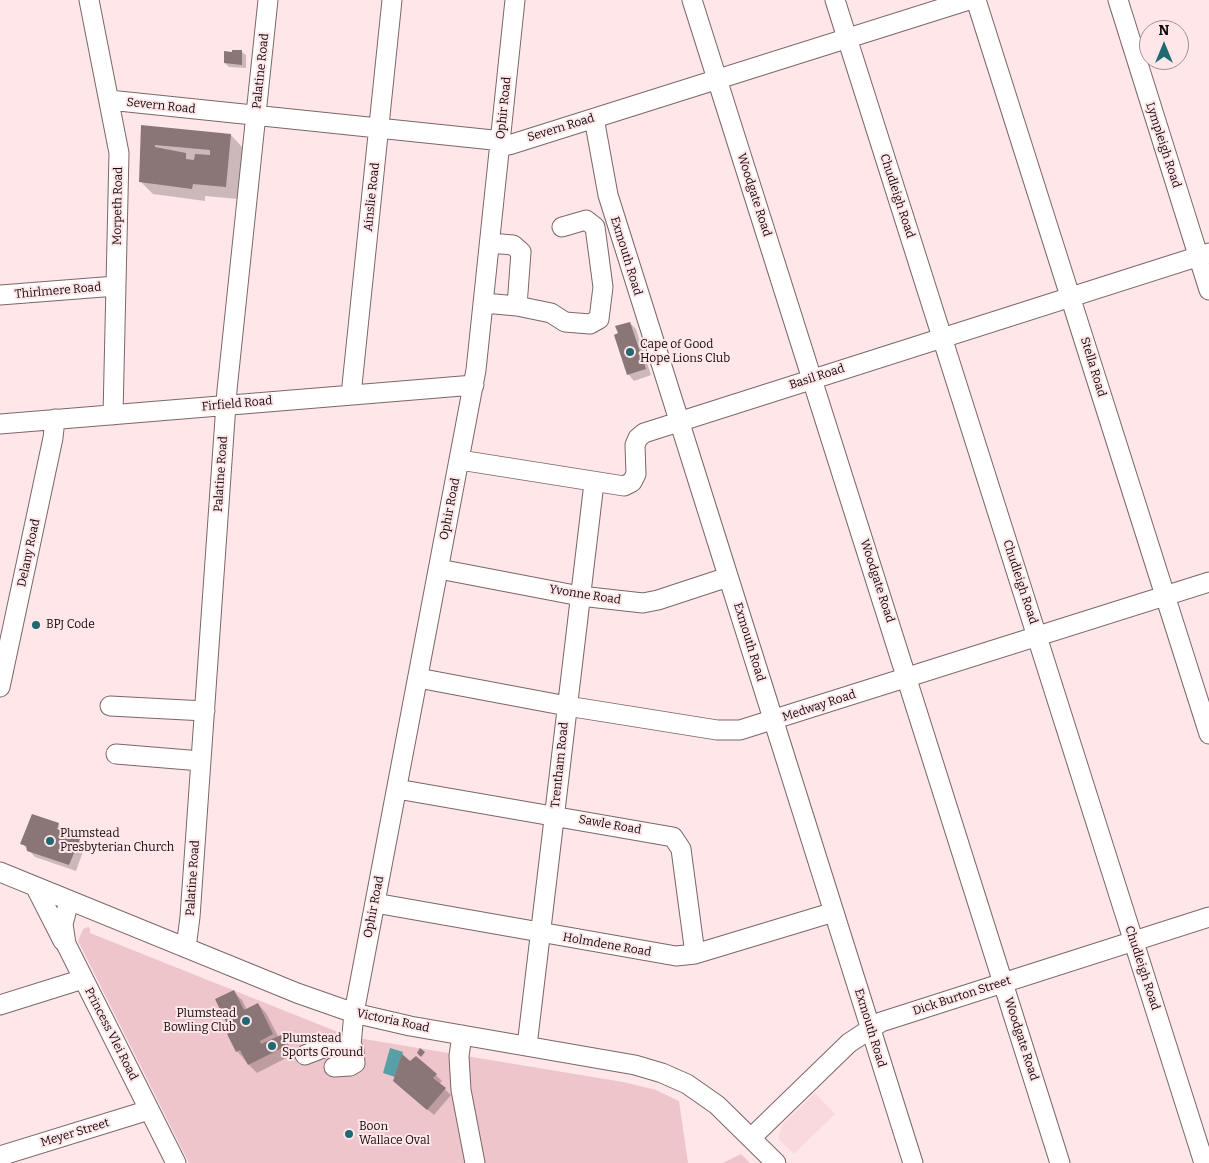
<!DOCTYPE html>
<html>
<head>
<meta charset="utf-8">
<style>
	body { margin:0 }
	#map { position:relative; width:1209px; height:1163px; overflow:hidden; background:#ffe7e9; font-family:Bitter,serif }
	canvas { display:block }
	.north { position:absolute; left:1139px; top:20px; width:50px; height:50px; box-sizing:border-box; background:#ffe7e9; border:1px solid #a08e90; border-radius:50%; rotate:0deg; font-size:14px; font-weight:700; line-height:20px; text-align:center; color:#11090a }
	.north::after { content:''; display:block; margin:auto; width:18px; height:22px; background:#1e6972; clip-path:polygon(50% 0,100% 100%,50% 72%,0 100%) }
</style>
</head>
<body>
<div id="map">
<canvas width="1209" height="1163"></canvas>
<div class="north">N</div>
</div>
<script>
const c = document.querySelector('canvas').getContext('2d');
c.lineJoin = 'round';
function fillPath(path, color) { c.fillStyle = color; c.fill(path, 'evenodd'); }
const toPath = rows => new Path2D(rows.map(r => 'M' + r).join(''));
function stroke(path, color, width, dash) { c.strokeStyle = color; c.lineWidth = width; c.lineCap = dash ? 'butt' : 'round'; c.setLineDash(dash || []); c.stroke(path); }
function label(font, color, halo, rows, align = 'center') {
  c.font = font + ' Bitter,serif'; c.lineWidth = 4; c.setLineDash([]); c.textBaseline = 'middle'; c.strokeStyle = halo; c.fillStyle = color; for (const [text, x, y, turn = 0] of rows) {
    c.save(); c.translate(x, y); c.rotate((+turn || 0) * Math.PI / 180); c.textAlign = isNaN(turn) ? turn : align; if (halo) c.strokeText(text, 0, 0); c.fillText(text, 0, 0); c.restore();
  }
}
const built = toPath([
	[815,1093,835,1114,794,1154,779,1140,779,1134,783,1124]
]);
const green = toPath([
	[88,927,90,928,90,933,338,1032,340,1035,623,1082,656,1090,679,1101,688,1163,189,1163,78,941,83,929],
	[741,1154,750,1163,723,1163]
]);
const water = toPath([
	[390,1048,403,1052,395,1077,383,1073]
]);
const shadow = toPath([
	[242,52,246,55,246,68,229,67,225,63],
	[142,126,231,135,243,148,238,199,205,196,205,201,153,194,140,181],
	[630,323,636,329,651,375,634,381,628,374],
	[58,824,64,830,63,833,79,840,85,846,76,871,35,857,22,843],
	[233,991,242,1000,247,1010,258,1004,266,1013,279,1038,281,1037,289,1045,294,1054,257,1073,249,1065,237,1051,229,1035,233,1032],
	[410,1062,436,1075,442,1081,439,1084,451,1095,434,1115,400,1087]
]);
const building = toPath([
	[232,50,242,50,242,65,224,63,224,51,232,52],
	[141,125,231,134,226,187,193,184,192,189,139,182],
	[155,145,210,150,210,155,195,154,194,160,186,159,186,153,155,147],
	[630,322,646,369,627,375,614,335,618,333,615,326],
	[32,814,59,823,57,829,80,839,69,865,27,851,26,846,20,844],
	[234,990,244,1010,258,1003,273,1034,260,1041,261,1044,281,1035,286,1046,248,1065,240,1050,236,1052,227,1034,231,1032,215,999],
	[420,1048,425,1052,421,1057,417,1053],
	[402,1054,410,1061,416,1056,437,1074,433,1078,446,1088,427,1110,393,1081]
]);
const minor = toPath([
	[89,0,119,153,113,415],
	[692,0,1060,1163],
	[835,0,1204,1163],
	[976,0,1209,734],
	[1118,0,1209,290],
	[109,100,493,140,509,145,969,0],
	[594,118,608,195,913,1163],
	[0,295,116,286],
	[484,303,517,306,521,252,513,245,490,243],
	[517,306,551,313,565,322,590,324,599,319,603,287,595,227,586,220,562,227],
	[351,395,392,0],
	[0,424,474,385],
	[460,460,624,486,632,482,636,474,635,445,638,438,644,433,1209,253],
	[439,569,580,596,643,603,658,600,728,577],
	[418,678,567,706,717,730,740,730,1209,582],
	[0,687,53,438,55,419],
	[110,706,205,711],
	[116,754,201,761],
	[397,789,673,837,681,849,695,954],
	[0,872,297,993,354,1013,410,1026,635,1065,662,1073,687,1084,717,1105,776,1163],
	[36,888,63,941],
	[69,901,63,924,66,944,176,1163],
	[375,903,676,956,695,954,834,912],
	[186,948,190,917,227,390,268,0],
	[0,1005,83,979],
	[462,1035,459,1056,461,1090,475,1163],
	[527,1046,594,483],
	[305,1055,328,1046,351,1045],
	[334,1067,350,1066,355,1063,354,1050,351,1045,354,1013,476,370,515,0],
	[751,1138,849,1043,881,1022,1209,917],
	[0,1156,149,1110]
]);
const markers = [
	[630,352,5,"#1e6972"],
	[36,625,5,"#1e6972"],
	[50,841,5,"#1e6972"],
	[246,1021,5,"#1e6972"],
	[272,1046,5,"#1e6972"],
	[349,1134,5,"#1e6972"]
];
const streetNames = [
	["Palatine Road",261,71,-84],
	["Severn Road",161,106,6],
	["Ophir Road",504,108,-84],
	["Severn Road",561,128,-17],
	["Lympleigh Road",1163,145,72],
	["Woodgate Road",754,195,72],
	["Chudleigh Road",897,196,72],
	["Ainslie Road",372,197,-84],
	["Morpeth Road",118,206,-89],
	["Exmouth Road",626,256,73],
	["Thirlmere Road",58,291,-5],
	["Stella Road",1093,367,73],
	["Basil Road",817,377,-18],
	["Firfield Road",237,404,-5],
	["Palatine Road",221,474,-86],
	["Ophir Road",450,509,-79],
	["Delany Road",29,553,-78],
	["Woodgate Road",877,581,72],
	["Chudleigh Road",1020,582,72],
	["Yvonne Road",585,595,9],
	["Exmouth Road",749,642,73],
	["Medway Road",819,706,-18],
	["Trentham Road",560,765,-84],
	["Sawle Road",610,825,10],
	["Palatine Road",193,878,-86],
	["Ophir Road",374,907,-79],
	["Holmdene Road",607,945,10],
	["Chudleigh Road",1142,968,72],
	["Dick Burton Street",962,996,-18],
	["Victoria Road",393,1021,12],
	["Exmouth Road",870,1028,73],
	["Princess Vlei Road",111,1034,63],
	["Woodgate Road",1021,1039,72],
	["Meyer Street",75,1133,-17]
];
const poiNames = [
	["Cape of Good",640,345],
	["Hope Lions Club",640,359],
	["BPJ Code",46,625],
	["Plumstead",60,834],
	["Presbyterian Church",60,848],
	["Plumstead",236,1014,"right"],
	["Bowling Club",236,1028,"right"],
	["Plumstead",282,1039],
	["Sports Ground",282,1053],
	["Boon",359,1127],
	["Wallace Oval",359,1141]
];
fillPath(built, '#f9d9dd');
fillPath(green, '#eec5ca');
fillPath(water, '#589fa8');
fillPath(shadow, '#0003');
fillPath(building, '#8a7577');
stroke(minor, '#7b6668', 21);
stroke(minor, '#fff', 19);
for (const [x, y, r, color] of markers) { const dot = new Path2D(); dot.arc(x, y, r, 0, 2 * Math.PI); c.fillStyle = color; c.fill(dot); stroke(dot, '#ffe7e9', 2); }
label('12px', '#11090a', '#ffe7e9', streetNames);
label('12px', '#11090a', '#ffe7e9', poiNames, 'left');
</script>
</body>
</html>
